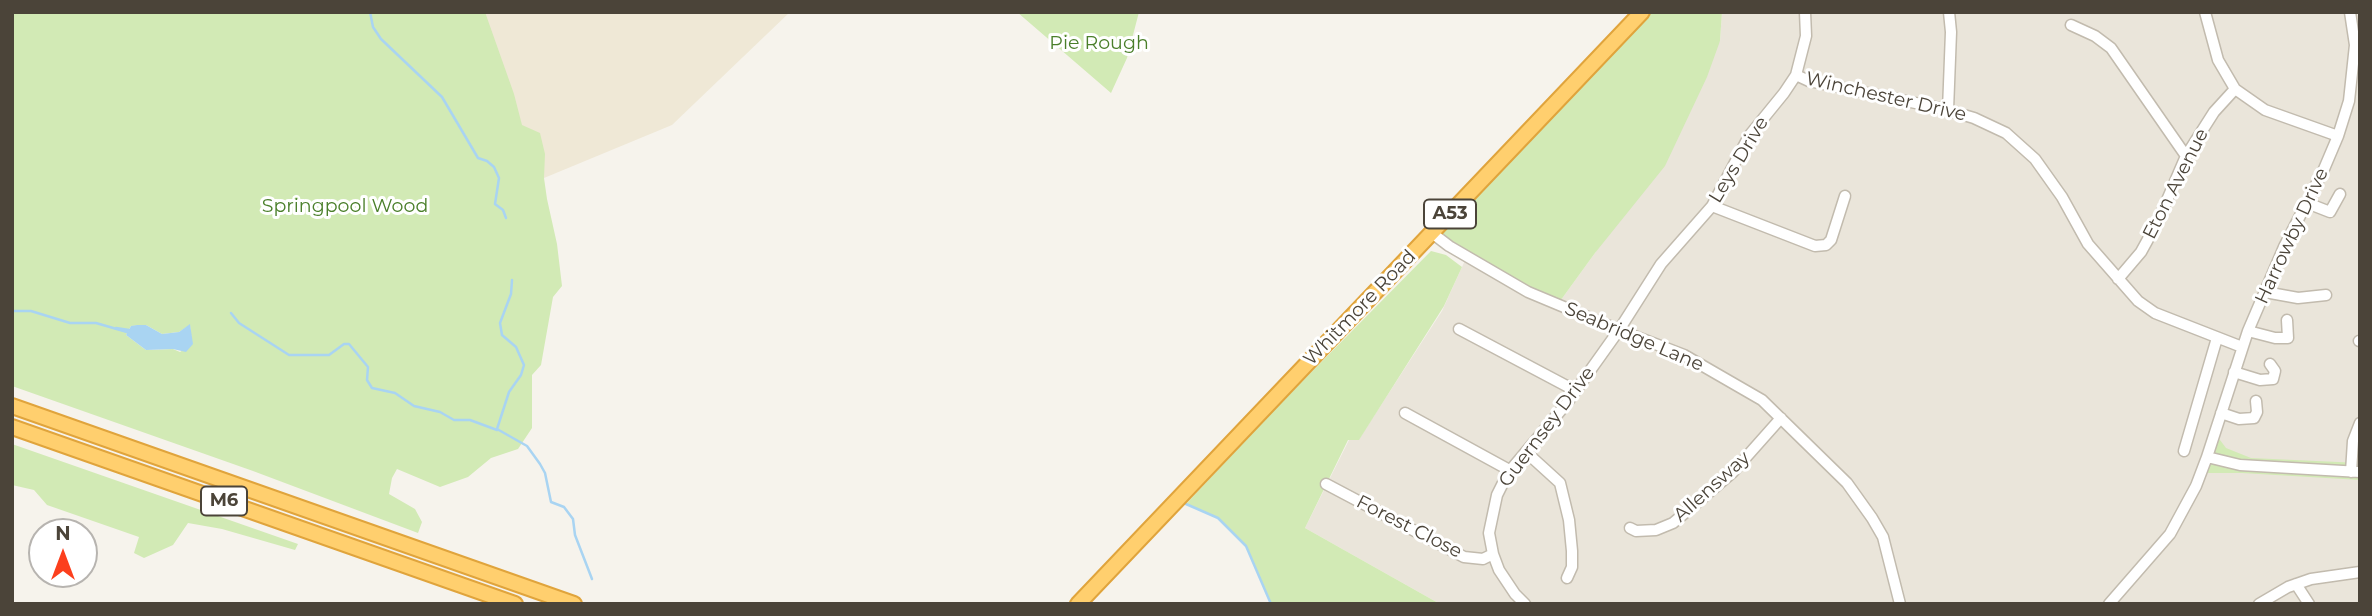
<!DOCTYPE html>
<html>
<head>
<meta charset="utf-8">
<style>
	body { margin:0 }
	#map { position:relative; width:2372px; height:616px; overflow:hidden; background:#f6f3ec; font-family:Montserrat,sans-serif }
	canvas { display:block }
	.frame { position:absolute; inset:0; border:14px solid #4b4439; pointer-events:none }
	.north { position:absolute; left:28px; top:518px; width:70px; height:70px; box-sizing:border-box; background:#fff; border:2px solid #b7b4b0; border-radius:50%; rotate:0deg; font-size:19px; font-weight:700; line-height:28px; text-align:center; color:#4b4439 }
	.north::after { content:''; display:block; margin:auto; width:24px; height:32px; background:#fc3f1d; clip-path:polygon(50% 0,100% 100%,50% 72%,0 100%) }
</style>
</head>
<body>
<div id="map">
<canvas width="2372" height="616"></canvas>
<div class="frame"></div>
<div class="north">N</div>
</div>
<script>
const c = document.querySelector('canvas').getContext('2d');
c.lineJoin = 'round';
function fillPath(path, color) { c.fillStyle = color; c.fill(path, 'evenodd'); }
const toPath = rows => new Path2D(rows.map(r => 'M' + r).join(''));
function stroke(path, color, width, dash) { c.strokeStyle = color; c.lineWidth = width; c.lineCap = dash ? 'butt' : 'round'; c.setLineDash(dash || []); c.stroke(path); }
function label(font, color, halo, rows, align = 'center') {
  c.font = font + ' Montserrat,sans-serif'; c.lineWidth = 6; c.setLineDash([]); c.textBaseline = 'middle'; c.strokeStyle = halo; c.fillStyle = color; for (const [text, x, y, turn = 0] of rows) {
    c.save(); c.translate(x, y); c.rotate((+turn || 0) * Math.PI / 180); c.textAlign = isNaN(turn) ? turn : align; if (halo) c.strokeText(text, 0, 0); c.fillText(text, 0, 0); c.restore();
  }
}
const residential = toPath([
	[1722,12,2360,12,2360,604,1440,604,1305,528,1349,440,1359,439,1442,311,1467,256,1558,304,1595,253,1720,41]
]);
const education = toPath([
	[388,12,790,12,672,125,544,178]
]);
const green = toPath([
	[14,12,485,12,514,94,522,125,540,133,545,154,544,178,547,199,557,244,562,286,553,297,541,365,532,375,532,428,518,449,491,458,468,477,440,487,397,469,392,478,389,494,415,509,422,522,418,533,253,471,12,386,12,13],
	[146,325,162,334,179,332,190,325,192,344,180,352,173,349,146,350,126,335,131,326],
	[1017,12,1139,12,1127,58,1111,93],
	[1642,12,1722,12,1720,41,1707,77,1665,166,1595,253,1558,304,1432,233],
	[1431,251,1446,255,1462,267,1444,306,1359,440,1348,440,1305,528,1440,604,1271,604,1246,546,1218,518,1186,504,1271,413],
	[2214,437,2220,440,2226,448,2251,458,2360,463,2360,480,2242,473,2201,473],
	[12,444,298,544,295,550,222,529,188,523,173,545,144,558,134,553,139,537,47,505,34,490,12,485]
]);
const water = toPath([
	[190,324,193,344,186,352,173,349,146,350,126,335,131,326,137,325,146,325,162,334,179,332]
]);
const stream = toPath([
	[370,12,373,27,381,39,442,97,478,158,487,161,494,167,499,178,495,204,503,210,506,218],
	[512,280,511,294,500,323,502,335,516,347,524,365,521,375,509,392,497,429,527,446,540,464,545,473,551,502,564,507,573,519,575,535,592,579],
	[12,311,31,311,70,323,96,323,127,332],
	[231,313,239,323,289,355,329,355,344,344,349,344,368,367,367,380,372,388,395,393,414,406,440,412,454,420,470,420,497,430],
	[116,328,129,330],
	[1186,504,1218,518,1246,546,1271,604]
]);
const minor = toPath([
	[2205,12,2218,60,2235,89,2265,110,2338,136],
	[2071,25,2095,36,2111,48,2186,156],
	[1796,75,1809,81,1940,108,1974,118,2006,133,2035,159,2062,197,2088,244,2138,301,2155,313,2242,347],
	[1948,110,1951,32,1949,12],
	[2307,203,2330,212,2340,194],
	[1712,206,1815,246,1826,245,1831,240,1845,196],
	[1432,233,1449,246,1528,292,1619,330,1684,355,1762,400,1847,483,1872,518,1883,537,1900,604],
	[2118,279,2141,252,2158,221,2186,156,2214,112,2235,89],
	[2265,292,2298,298,2326,295],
	[1459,329,1576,391],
	[2248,331,2275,338,2288,338,2287,320],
	[2359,341,2360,341],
	[2234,372,2260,380,2273,379,2275,371,2270,364],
	[1405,413,1511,471],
	[2221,413,2239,419,2254,418,2257,412,2256,401],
	[2184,451,2217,338],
	[1527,453,1560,483,1569,520,1572,551,1572,567,1567,578],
	[2207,457,2248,331,2284,247,2324,169,2338,136,2349,101,2355,45,2350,12],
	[2351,472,2353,441,2360,423],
	[1326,484,1464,557,1483,559,1493,554],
	[1630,528,1636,531,1656,530,1673,523,1733,472,1781,418],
	[2296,584,2309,604],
	[1525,604,1515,594,1499,570,1493,554,1489,533,1497,495,1508,473,1567,403,1619,330,1661,264,1712,206,1749,136,1784,93,1796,75,1806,36,1805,12],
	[2109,604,2170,534,2196,486,2207,457,2240,465,2360,472],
	[2259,604,2288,587,2311,579,2360,572]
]);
const highway = toPath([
	[12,406,574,604],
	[12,427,515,604],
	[1078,604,1642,12]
]);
const shields = [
	[1450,214,52],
	[224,501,46]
];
const shieldNames = [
	["A53",1450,214],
	["M6",224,501]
];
const parkNames = [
	["Pie Rough",1099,43],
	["Springpool Wood",345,206]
];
const streetNames = [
	["Winchester Drive",1886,97,13],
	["Leys Drive",1739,160,-59],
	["Eton Avenue",2176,184,-63],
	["Harrowby Drive",2292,236,-65],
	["Whitmore Road",1360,308,-46],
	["Seabridge Lane",1634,337,23],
	["Guernsey Drive",1547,427,-53],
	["Allensway",1712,487,-42],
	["Forest Close",1409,527,27]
];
fillPath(residential, '#eae5da');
fillPath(education, '#efe8d6');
fillPath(green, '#d2eab5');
fillPath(water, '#a9d4f2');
stroke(stream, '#a9d4f2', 2.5);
stroke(minor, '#c2bbae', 13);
stroke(highway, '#e0a43c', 18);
stroke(minor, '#fff', 10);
stroke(highway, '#ffcf6e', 14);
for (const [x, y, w] of shields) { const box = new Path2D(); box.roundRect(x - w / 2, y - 14.5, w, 29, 5); c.fillStyle = '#fff'; c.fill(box); stroke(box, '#4b4439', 2); }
label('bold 18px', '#4b4439', null, shieldNames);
label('19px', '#4a7f2a', '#fff', parkNames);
label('19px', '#4b4439', '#fff', streetNames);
</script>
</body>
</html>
